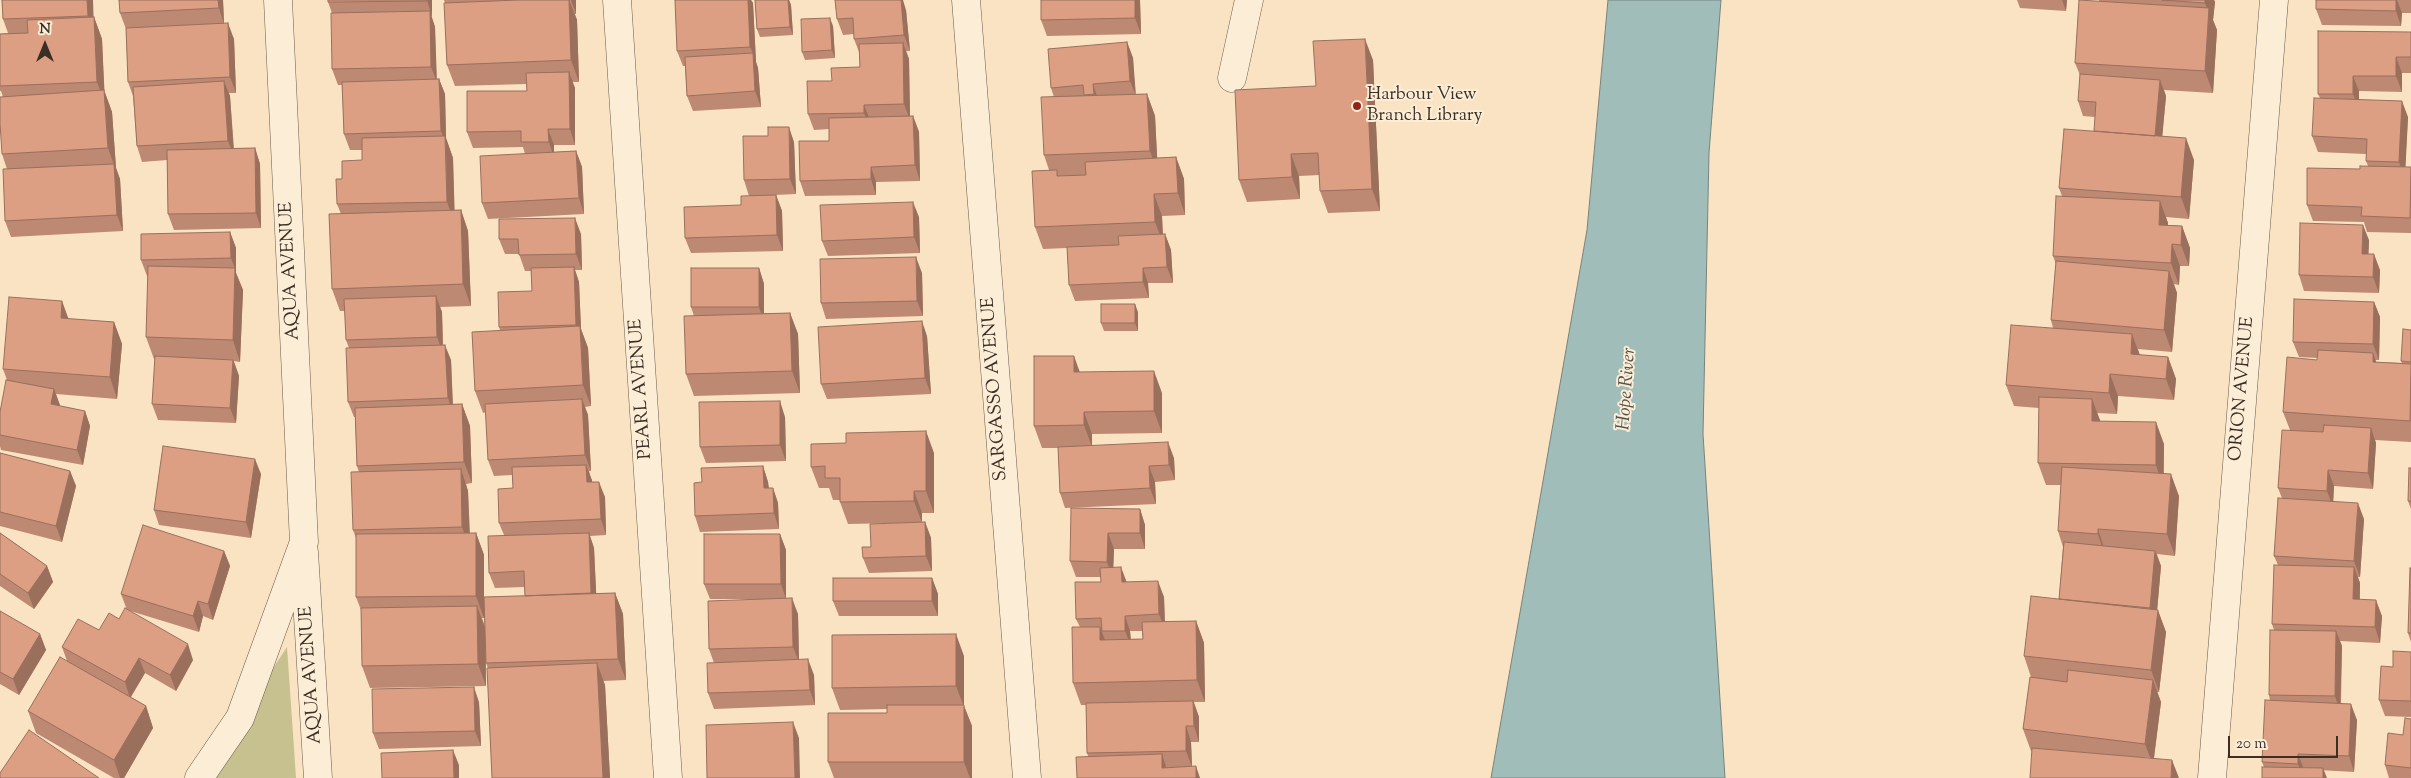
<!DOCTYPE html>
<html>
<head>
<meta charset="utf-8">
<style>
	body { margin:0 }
	#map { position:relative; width:2411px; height:778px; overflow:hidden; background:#fae3c2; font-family:"Sorts Mill Goudy",serif }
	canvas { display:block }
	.north { position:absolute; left:20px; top:20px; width:50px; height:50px; -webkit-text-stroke:4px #fcedd7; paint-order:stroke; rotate:0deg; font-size:14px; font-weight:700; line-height:20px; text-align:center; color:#3a2f25 }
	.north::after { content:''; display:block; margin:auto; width:18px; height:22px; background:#3a2f25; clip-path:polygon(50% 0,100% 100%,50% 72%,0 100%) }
	.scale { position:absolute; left:2228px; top:736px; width:110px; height:22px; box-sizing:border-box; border:2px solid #3a2f25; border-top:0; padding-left:6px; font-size:15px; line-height:18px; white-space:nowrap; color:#3a2f25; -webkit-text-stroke:4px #fcedd7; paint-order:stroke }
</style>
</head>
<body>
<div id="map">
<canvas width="2411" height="778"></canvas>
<div class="north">N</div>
<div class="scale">20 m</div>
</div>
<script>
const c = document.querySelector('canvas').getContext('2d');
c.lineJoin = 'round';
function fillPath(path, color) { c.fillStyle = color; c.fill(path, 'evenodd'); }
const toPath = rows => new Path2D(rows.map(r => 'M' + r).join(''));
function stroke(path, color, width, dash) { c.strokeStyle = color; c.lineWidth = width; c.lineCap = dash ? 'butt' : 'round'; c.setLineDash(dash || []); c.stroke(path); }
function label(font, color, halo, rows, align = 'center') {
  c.font = font + ' "Sorts Mill Goudy",serif'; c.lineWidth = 4; c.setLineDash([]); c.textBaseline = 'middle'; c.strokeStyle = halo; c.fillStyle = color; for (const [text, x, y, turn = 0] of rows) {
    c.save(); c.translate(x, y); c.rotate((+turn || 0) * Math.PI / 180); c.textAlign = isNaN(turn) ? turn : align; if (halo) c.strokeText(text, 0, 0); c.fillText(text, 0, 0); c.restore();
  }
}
const green = toPath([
	[287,647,296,778,201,778]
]);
const water = toPath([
	[1608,0,1721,0,1709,153,1703,434,1725,778,1491,778,1587,230,1608,0]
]);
const minor = toPath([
	[617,0,668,778],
	[966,0,1027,778],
	[1232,78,1249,0],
	[304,552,318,778],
	[199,778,240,718,304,542,278,0],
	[2212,778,2274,0]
]);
const wall = toPath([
	[2,0,93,0,93,17,94,17,102,39,104,90,112,112,116,168,120,179,123,231,11,237,5,221,7,169,2,154,3,97,1,91,0,91,0,34,8,33,3,19],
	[119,0,223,0,224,23,234,39,236,93,229,93,230,96,234,149,255,148,260,164,261,228,174,230,168,214,167,160,142,162,137,146,133,96,128,82,126,29,120,13],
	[432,0,432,16,431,16,435,27,436,79,439,79,445,94,446,138,453,158,454,210,461,210,468,231,471,306,440,307,442,312,443,345,451,360,453,404,462,404,470,426,472,483,466,484,468,491,470,533,476,533,484,555,484,597,525,596,524,587,495,588,489,573,504,535,499,523,513,488,512,475,494,476,488,460,486,412,483,413,475,391,500,330,499,327,532,291,531,271,525,271,519,254,505,254,499,239,581,234,582,270,575,270,579,282,581,329,588,348,591,406,585,407,588,415,591,471,589,471,592,482,605,497,606,535,590,536,594,548,596,593,615,593,623,614,626,680,603,681,605,685,610,778,492,778,488,668,486,663,486,658,486,686,370,688,362,666,361,610,356,597,356,538,353,530,359,472,357,466,355,417,354,417,348,402,349,348,346,340,345,311,340,311,332,289,341,214,337,204,342,179,362,160,362,150,350,150,344,134,342,85,338,85,332,69,332,13,328,2],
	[482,618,484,618,485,626],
	[444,0,576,0,576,14,575,14,577,20,579,82,572,82,575,88,575,145,554,145,554,152,576,151,582,167,584,214,488,219,482,203,525,154,523,147,473,148,467,132,527,91,526,84,455,86,447,65,445,3],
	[675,0,751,0,753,3,756,62,758,68,761,107,693,111,687,96,685,66,683,66,677,51],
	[755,0,789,0,791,5,793,35,760,37,757,29],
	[1041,0,1140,0,1141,34,1047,36,1041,20],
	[2017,0,2067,0,2066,11,2020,8],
	[2099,0,2214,0,2215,2,2213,20,2217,30,2213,93,2164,90,2166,96,2162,136,2194,160,2189,219,2166,217,2168,223,2168,225,2182,226,2190,248,2189,266,2180,266,2179,285,2174,284,2177,293,2172,352,2138,349,2140,355,2168,357,2176,379,2174,400,2118,396,2117,414,2097,413,2100,421,2164,444,2164,474,2179,496,2175,556,2157,554,2161,566,2157,610,2166,632,2159,692,2157,692,2161,702,2154,758,2031,751,2023,729,2031,677,2024,656,2059,599,2063,547,2058,531,2061,485,2046,485,2038,463,2039,408,2014,406,2006,385,2053,328,2051,320,2056,264,2053,256,2062,196,2059,188,2094,131,2095,117,2083,116,2078,101,2080,75,2075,63,2099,2],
	[2316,0,2411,0,2411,13,2402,13,2401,26,2322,25,2316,9],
	[906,10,910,51,906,51,909,59,910,116,913,116,919,132,920,181,876,182,876,195,805,196,800,181,829,141,829,129,814,130,808,114,832,81,860,67,859,52,854,39,854,34,843,35,837,19],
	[833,26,835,58,805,60,802,52],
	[2411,32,2411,73,2402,73,2402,92,2359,91,2359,99,2408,117,2405,167,2411,167,2411,233,2367,232,2364,222,2313,221,2307,205,2360,169,2368,166,2366,161,2366,154,2318,152,2312,136,2320,98,2318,94],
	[1127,42,1133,58,1135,94,1147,94,1155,116,1157,158,1176,157,1184,179,1185,215,1162,216,1163,234,1165,234,1171,250,1173,283,1148,283,1149,298,1075,301,1069,285,1067,248,1043,249,1035,227,1049,170,1044,155,1054,97,1051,88],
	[1373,60,1380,211,1328,213,1320,191,1320,175,1299,176,1300,199,1247,202,1239,180,1316,86],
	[794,142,796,194,751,196,776,195,782,211,783,251,691,253,685,238,741,205,749,196,744,180],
	[919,217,920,253,828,256,822,241],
	[230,232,236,248,236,273,243,290,240,362,234,361,239,376,236,423,158,420,152,404,155,359,154,359,146,337,148,276,147,276,141,260],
	[2369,240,2368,254,2380,270,2379,293,2304,291,2299,275],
	[759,268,764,284,764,313,790,313,798,334,800,393,694,396,686,374,694,316,691,307],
	[922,273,923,316,826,319,821,303],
	[62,301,68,319,114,322,122,344,117,399,56,394,60,406,85,411,90,426,83,465,1,450,0,446,0,412,7,380,3,369],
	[2374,302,2380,317,2379,360,2375,360,2376,362,2402,363,2401,361,2411,330,2411,442,2375,440,2376,443,2373,489,2334,486,2333,501,2364,519,2360,577,2358,577,2360,583,2360,600,2382,616,2380,643,2340,641,2342,646,2341,704,2357,720,2354,772,2264,767,2262,762,2270,700,2269,695,2274,630,2272,624,2278,565,2274,556,2282,498,2278,488,2290,430,2283,412,2317,360,2318,358,2299,357,2293,342],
	[1138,312,1138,331,1104,331,1101,323],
	[927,336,931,394,827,399,821,384],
	[1080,372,1162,393,1162,433,1092,434,1092,446,1174,458,1175,480,1155,482,1156,504,1065,508,1060,493,1058,448,1042,448,1034,426],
	[785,417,786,461,706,463,700,447],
	[0,453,70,471,76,486,62,542,0,526],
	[934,453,934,513,922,513,922,522,925,522,931,538,932,571,869,573,863,558,871,547,899,523,848,524,840,502,840,500,833,500,829,488,819,488,811,467],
	[763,466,768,482,769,488,773,488,778,503,779,529,700,532,695,516,702,482],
	[2411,468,2411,509,2408,501],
	[261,474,251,538,159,525,154,510],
	[1140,509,1145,525,1145,549,1114,549,1113,567,1126,582,1164,597,1165,622,1196,621,1204,643,1205,702,1194,702,1199,717,1199,742,1191,742,1192,766,1200,778,1088,756,1087,753,1086,705,1081,705,1073,683,1080,627,1076,619,1101,582,1101,577,1076,577,1070,561],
	[1130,631,1142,631,1143,639,1131,639],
	[0,533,47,566,53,582,34,609,0,586],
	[780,534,786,550,786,598,798,614,799,660,814,675,815,705,714,709,708,693,714,663,709,649,755,599,710,599,704,584],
	[224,551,230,566,213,620,203,616,199,632,127,610,121,594],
	[2411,568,2411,642,2408,633],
	[932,578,938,594,938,616,839,616,833,601],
	[0,611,40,634,46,650,19,695,0,684],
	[99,630,193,660,176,691,145,673,131,697,146,706,153,728,124,778,114,778,36,733,28,711,67,661,62,647],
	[2411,652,2411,717,2385,716,2379,700,2393,667],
	[964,656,964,706,972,726,972,778,834,778,828,762,887,713,887,709,840,710,832,688],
	[479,702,481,746,379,749,373,733],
	[2411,719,2411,778,2389,778,2385,765,2403,735]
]);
const shadedWall = toPath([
	[87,0,93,0,94,31,88,16],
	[218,0,223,0,224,24,219,8],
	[427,0,432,0,432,16],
	[569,0,577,20,579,82,571,60],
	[571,0,576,0,576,14],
	[748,0,751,0,753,3,756,62,758,68,761,107,755,91,753,53,750,47],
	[788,0,789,0,791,5,793,35,790,27],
	[901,0,903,0,906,10,910,51,904,35],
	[1135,0,1140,0,1141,34,1135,18],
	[2062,0,2067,0,2066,11],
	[2205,0,2214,0,2215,2,2213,20,2217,30,2213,93,2205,71,2209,13,2205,3],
	[2396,0,2397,0,2402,13,2401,26,2396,11],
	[430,11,435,27,437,82,431,67],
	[94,17,102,39,105,103,97,82],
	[830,18,833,26,835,58,832,50],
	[228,23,234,39,236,93,230,77],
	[1365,39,1373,60,1380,211,1372,189],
	[1127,42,1133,58,1136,96,1130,81],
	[903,43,909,59,910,120,904,104],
	[2396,57,2402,73,2402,92,2396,76],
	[569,72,575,88,575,145,570,129],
	[2353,76,2359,91,2359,110,2353,94],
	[439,79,445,94,446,138,453,158,455,223,447,202,446,145,441,131],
	[2160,80,2166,96,2161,151,2155,136],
	[224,81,230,96,234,156,228,141],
	[1093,84,1098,99,1100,110,1094,94],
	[104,90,112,112,116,168,120,179,123,231,117,215,114,165,108,148],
	[1147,94,1155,116,1158,173,1150,151],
	[2402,101,2408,117,2405,178,2399,162],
	[864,105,870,120,870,128,864,113],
	[913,116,919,132,920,181,915,165],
	[789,127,794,142,796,194,790,179],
	[548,129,554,145,554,158,549,142],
	[2186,138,2194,160,2189,219,2181,197],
	[255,148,260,164,261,228,256,213],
	[576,151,582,167,584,214,579,198],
	[1291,154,1299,176,1300,199,1292,177],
	[1176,157,1184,179,1185,215,1178,193],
	[871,167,876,182,876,195,871,179],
	[1154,194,1162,216,1163,243,1155,222],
	[776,195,782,211,783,251,777,235],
	[2160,201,2168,223,2167,246,2159,225],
	[913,202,919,217,920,253,914,237],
	[461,210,468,231,471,306,463,284],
	[575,218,581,234,582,270,576,254],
	[2363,225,2369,240,2368,270,2362,254],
	[2182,226,2190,248,2189,266,2181,245],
	[230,232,236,248,236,273,243,290,240,362,233,340,235,269,231,258],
	[1165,234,1171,250,1173,283,1167,267],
	[2172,244,2180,266,2179,285,2171,263],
	[2374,254,2380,270,2379,293,2373,277],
	[916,257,922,273,923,316,917,301],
	[574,267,579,282,581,329,588,348,591,406,583,385,581,338,576,325],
	[759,268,764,284,764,323,759,307],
	[1143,268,1148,283,1149,298,1143,282],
	[2169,271,2177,293,2172,352,2164,330],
	[436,296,442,312,443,353,437,337],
	[62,301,70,323,61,318],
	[2374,302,2380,317,2379,360,2373,344],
	[1135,304,1138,312,1138,331,1135,323],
	[790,313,798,334,800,393,792,371],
	[922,321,927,336,931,394,925,378],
	[114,322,122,344,117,399,110,377],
	[2132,334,2140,356,2131,354],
	[445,345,451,360,453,414,448,398],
	[2373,353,2381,375,2373,362],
	[1074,356,1082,378,1074,372],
	[2168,357,2176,379,2174,400,2166,379],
	[233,360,239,376,236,423,230,408],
	[1154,371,1162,393,1162,433,1154,411],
	[2110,374,2118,396,2117,414,2109,393],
	[54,389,60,405,57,420,51,404],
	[582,399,588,415,591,471,585,455],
	[2092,399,2100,420,2100,443,2092,421],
	[780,401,785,417,786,461,780,445],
	[462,404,470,426,472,483,464,462],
	[85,411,90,426,83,465,77,450],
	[1084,412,1092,434,1092,447,1084,425],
	[2156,422,2164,444,2163,487,2156,465],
	[2371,428,2376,443,2373,489,2368,473],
	[926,431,934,453,934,513,926,491],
	[1168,442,1174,458,1175,480,1169,465],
	[255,459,261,474,251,538,246,522],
	[586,465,592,480,593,498,587,482],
	[763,466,768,482,770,503,764,488],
	[1149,466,1155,482,1156,504,1150,488],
	[461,469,468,491,470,549,462,527],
	[2328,470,2334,486,2333,507,2327,491],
	[70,471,76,486,62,542,56,526],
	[2171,474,2179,496,2175,556,2167,534],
	[599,482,605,497,606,535,601,519],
	[773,488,778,503,779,529,774,513],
	[914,491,922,513,922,523,914,501],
	[2358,503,2364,519,2360,577,2354,561],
	[1140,509,1145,525,1145,549,1140,533],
	[925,522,931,538,932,571,926,556],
	[2098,529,2105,551,2105,556,2098,534],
	[476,533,484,555,484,618,476,596],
	[589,533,594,548,597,610,591,594],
	[1108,533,1114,549,1113,577,1107,562],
	[780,534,786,550,786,599,781,584],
	[224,551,230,566,213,620,208,604],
	[2155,551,2161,566,2156,623,2150,608],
	[47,566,53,582,34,609,28,593],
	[1121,567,1127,583,1122,582],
	[2354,567,2360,583,2359,615,2353,599],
	[932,578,938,594,938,616,932,601],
	[1158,581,1164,597,1165,630,1159,614],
	[615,593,623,614,626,680,618,659],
	[792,598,798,614,799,662,793,647],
	[2376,600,2382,616,2380,643,2375,627],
	[198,601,203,616,199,632,193,616],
	[477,606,485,628,486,686,478,664],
	[2158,610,2166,632,2159,692,2151,670],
	[1125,616,1130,631,1131,646,1125,631],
	[1196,621,1204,643,1205,702,1197,680],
	[1100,627,1108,648,1100,640],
	[2336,631,2342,646,2340,712,2335,696],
	[40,634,46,650,19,695,13,679],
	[956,634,964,656,964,706,972,726,972,778,970,778,964,762,964,707,956,686],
	[188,644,193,660,176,691,170,675],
	[139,658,145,673,130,698,125,682],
	[808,659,814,675,815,705,810,690],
	[597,663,605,685,610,778,603,778],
	[2153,680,2161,702,2153,765,2145,744],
	[474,687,479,702,481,746,475,731],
	[1193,701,1199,717,1199,742,1194,726],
	[2351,704,2357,720,2354,772,2349,756],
	[146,706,153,728,124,778,120,778,114,760],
	[793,722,799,738,800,778,795,778],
	[1186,726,1191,742,1192,767,1186,751],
	[453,750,459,765,459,778,454,778],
	[1162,754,1167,770,1162,768],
	[2298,754,2304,770,2303,778,2298,764],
	[2172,760,2179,778,2171,778],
	[1196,766,1200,778,1196,778],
	[2323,768,2327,778,2323,778]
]);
const building = toPath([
	[2,0,87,0,88,16,3,19,2,0],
	[119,0,218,0,219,8,120,13,119,0],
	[328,0,427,0,427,1,328,2,328,0],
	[518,0,569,0,571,60,447,65,444,3,518,0],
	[675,0,748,0,750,47,677,51,675,0],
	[755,0,788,0,790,27,757,29,755,0],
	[835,0,901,0,904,35,854,39,853,18,837,19,835,0],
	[1041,0,1135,0,1135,18,1041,20,1041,0],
	[2079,0,2209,8,2205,71,2075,63,2079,0],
	[2162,0,2205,0,2205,3,2162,0],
	[2316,0,2396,0,2396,11,2316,9,2316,0],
	[430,11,431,67,332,69,331,13,430,11],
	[94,17,97,82,0,86,0,34,28,33,27,20,94,17],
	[830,18,832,50,802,52,801,19,830,18],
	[228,23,230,77,128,82,126,28,228,23],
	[2318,31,2411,32,2411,57,2396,57,2396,76,2353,76,2353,94,2318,94,2318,31],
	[1365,39,1372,189,1320,191,1318,153,1291,154,1292,177,1239,180,1235,90,1316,86,1313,41,1365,39],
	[1127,42,1130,81,1093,84,1094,94,1084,95,1083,85,1051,88,1048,49,1127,42],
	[903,43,904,104,864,105,864,113,808,114,807,81,832,81,831,68,860,67,859,44,903,43],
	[753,53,755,91,687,96,685,57,753,53],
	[569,72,570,129,548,129,549,142,521,142,521,131,467,132,467,91,527,91,526,73,569,72],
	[2080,74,2160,80,2155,136,2094,131,2096,102,2078,101,2080,74],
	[439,79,441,131,344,134,342,82,439,79],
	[224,81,228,141,137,146,133,87,224,81],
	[104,90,108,148,2,154,0,123,0,97,104,90],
	[1147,94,1150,151,1044,155,1041,97,1147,94],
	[2314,98,2402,101,2399,162,2366,161,2367,139,2312,136,2314,98],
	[913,116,915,165,871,167,871,179,800,181,799,141,829,141,829,118,913,116],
	[768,127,789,127,790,179,744,180,743,136,768,136,768,127],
	[2064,129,2186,138,2181,197,2059,188,2064,129],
	[445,136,447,202,337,204,336,179,342,179,342,161,362,160,362,138,445,136],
	[255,148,256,213,168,214,167,150,255,148],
	[576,151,579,198,482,203,480,156,576,151],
	[1176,157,1178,193,1154,194,1155,222,1035,227,1032,171,1057,170,1057,176,1086,175,1085,162,1176,157],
	[114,164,117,215,5,221,3,169,114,164],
	[2360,166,2411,167,2410,218,2361,216,2362,207,2307,205,2307,168,2360,169,2360,166],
	[776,195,777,235,685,238,684,207,741,205,741,196,776,195],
	[2056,196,2160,201,2159,225,2182,226,2181,245,2172,244,2171,263,2053,256,2056,196],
	[913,202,914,237,822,241,820,205,913,202],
	[461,210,463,284,332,289,329,214,461,210],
	[575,218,576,254,519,255,518,239,499,239,499,219,575,218],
	[2300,223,2363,225,2362,254,2374,254,2373,277,2299,275,2300,223],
	[230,232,231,258,141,260,141,234,230,232],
	[1165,234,1167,267,1143,268,1143,282,1069,285,1067,247,1119,245,1118,236,1165,234],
	[916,257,917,301,821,303,820,259,916,257],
	[2056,261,2169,271,2164,330,2051,320,2056,261],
	[148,266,235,268,233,340,146,337,148,266],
	[574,267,576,325,499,327,498,292,532,291,531,268,574,267],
	[691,268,759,268,759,307,691,307,691,268],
	[436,296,437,337,346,340,344,299,436,296],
	[9,297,62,301,61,318,114,322,110,377,3,369,9,297],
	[2294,299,2374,302,2373,344,2293,342,2294,299],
	[1101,304,1135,304,1135,323,1101,323,1101,304],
	[790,313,792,371,686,374,684,316,790,313],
	[922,321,925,378,821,384,818,327,922,321],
	[2011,325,2132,334,2131,354,2168,357,2166,379,2110,374,2109,393,2006,385,2011,325],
	[580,326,583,385,475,391,472,332,580,326],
	[2403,329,2411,330,2411,362,2401,361,2403,329],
	[445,345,448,398,348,402,346,348,445,345],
	[2318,350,2373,353,2373,362,2411,364,2410,421,2283,412,2287,357,2317,360,2318,350],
	[155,356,233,360,230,408,152,404,155,356],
	[1034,356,1074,356,1074,372,1154,371,1154,411,1084,412,1084,425,1034,426,1034,356],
	[6,380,54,389,51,404,85,411,77,450,0,435,0,412,6,380],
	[2039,397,2092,399,2092,421,2156,422,2156,465,2038,463,2039,397],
	[582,399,585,455,488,460,485,404,582,399],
	[780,401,780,445,700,447,699,402,780,401],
	[462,404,464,462,357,466,355,408,462,404],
	[2324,425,2371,428,2368,473,2328,470,2327,491,2278,488,2282,430,2323,432,2324,425],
	[926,431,926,491,914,491,914,501,840,502,840,478,825,478,825,466,811,467,811,444,846,443,846,433,926,431],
	[1168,442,1169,465,1149,466,1150,488,1060,493,1058,447,1168,442],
	[163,446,255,459,246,522,154,510,163,446],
	[0,453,70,471,56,526,0,512,0,453],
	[586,465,587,482,599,482,601,519,499,523,498,489,513,488,512,467,586,465],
	[763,466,764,488,773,488,774,513,695,516,694,483,702,482,701,468,763,466],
	[2062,467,2171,474,2167,534,2098,529,2098,534,2058,531,2062,467],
	[2409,468,2411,468,2411,501,2408,501,2409,468],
	[461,469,462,527,353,530,351,472,461,469],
	[2278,498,2358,503,2354,561,2274,556,2278,498],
	[1071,508,1140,509,1140,533,1108,533,1107,562,1070,561,1071,508],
	[925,522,926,556,863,558,862,547,871,547,870,524,925,522],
	[143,525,224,551,208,604,198,601,193,616,121,594,143,525],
	[0,533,47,566,28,593,0,574,0,533],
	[476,533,476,596,356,597,356,534,476,533],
	[589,533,591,593,525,596,524,571,489,573,488,536,589,533],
	[704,534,780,534,781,584,704,584,704,534],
	[2064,542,2155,551,2150,608,2059,599,2064,542],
	[2274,565,2354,567,2353,599,2376,600,2375,627,2272,624,2274,565],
	[1121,567,1122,582,1158,581,1159,614,1125,616,1125,631,1102,631,1101,618,1076,619,1075,582,1101,582,1100,568,1121,567],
	[2410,568,2411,568,2411,633,2408,633,2410,568],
	[833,578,932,578,932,601,833,601,833,578],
	[615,593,618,659,486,663,484,597,615,593],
	[2031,596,2158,610,2151,670,2024,656,2031,596],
	[792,598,793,647,709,649,708,601,792,598],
	[477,606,478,664,362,666,361,608,477,606],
	[125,608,188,644,170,675,139,658,125,682,62,647,78,619,99,630,109,613,119,619,125,608],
	[0,611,40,634,13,679,0,672,0,611],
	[1196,621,1197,680,1073,683,1072,627,1100,627,1100,640,1143,639,1142,622,1196,621],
	[2270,630,2336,631,2335,696,2269,695,2270,630],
	[956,634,956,686,832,688,832,635,956,634],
	[2393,651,2411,652,2411,701,2379,700,2381,666,2393,667,2393,651],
	[60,657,146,706,114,760,28,711,60,657],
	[808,659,810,690,708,693,707,663,808,659],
	[597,663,603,778,492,778,487,668,597,663],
	[2068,670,2153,680,2145,744,2023,729,2030,677,2067,682,2068,670],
	[474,687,475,731,373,733,372,689,474,687],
	[2265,700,2351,704,2349,756,2298,754,2298,764,2262,762,2265,700],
	[1193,701,1194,726,1186,726,1186,751,1087,753,1086,703,1193,701],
	[887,705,964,705,964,762,828,762,828,713,887,713,887,705],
	[2405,718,2411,719,2411,768,2385,765,2388,733,2403,735,2405,718],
	[793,722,795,778,707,778,706,725,793,722],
	[29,730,99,778,0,778,0,773,29,730],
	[2032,748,2172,760,2171,778,2030,778,2032,748],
	[453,750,454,778,382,778,381,753,453,750],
	[1162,754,1162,768,1196,766,1196,778,1077,778,1076,757,1162,754],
	[2262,767,2323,768,2323,778,2262,778,2262,767]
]);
const markers = [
	[1357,106,5,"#8f2418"]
];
const poiNames = [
	["Harbour View",1367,96],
	["Branch Library",1367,117]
];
const streetNames = [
	["AQUA AVENUE",291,271,-93],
	["PEARL AVENUE",642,389,-94],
	["SARGASSO AVENUE",996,389,-94],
	["ORION AVENUE",2243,389,-85],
	["AQUA AVENUE",312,675,-94]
];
const waterNames = [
	["Hope River",1628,389,-86]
];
fillPath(green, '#c6c18e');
fillPath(water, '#a0bdba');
stroke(water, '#77847e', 1);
stroke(minor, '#6a5c4c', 29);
stroke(minor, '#fcedd7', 28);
fillPath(wall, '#bd8972');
fillPath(shadedWall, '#9a6f5c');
fillPath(building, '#dc9f84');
stroke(building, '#9a6f5c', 1);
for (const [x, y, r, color] of markers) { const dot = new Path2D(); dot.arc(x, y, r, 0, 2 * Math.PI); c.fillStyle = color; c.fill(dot); stroke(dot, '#fcedd7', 2); }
label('18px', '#3a2f25', '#fcedd7', poiNames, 'left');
label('18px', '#3a2f25', '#fcedd7', streetNames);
label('italic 19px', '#54524a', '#fcedd7', waterNames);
</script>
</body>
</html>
